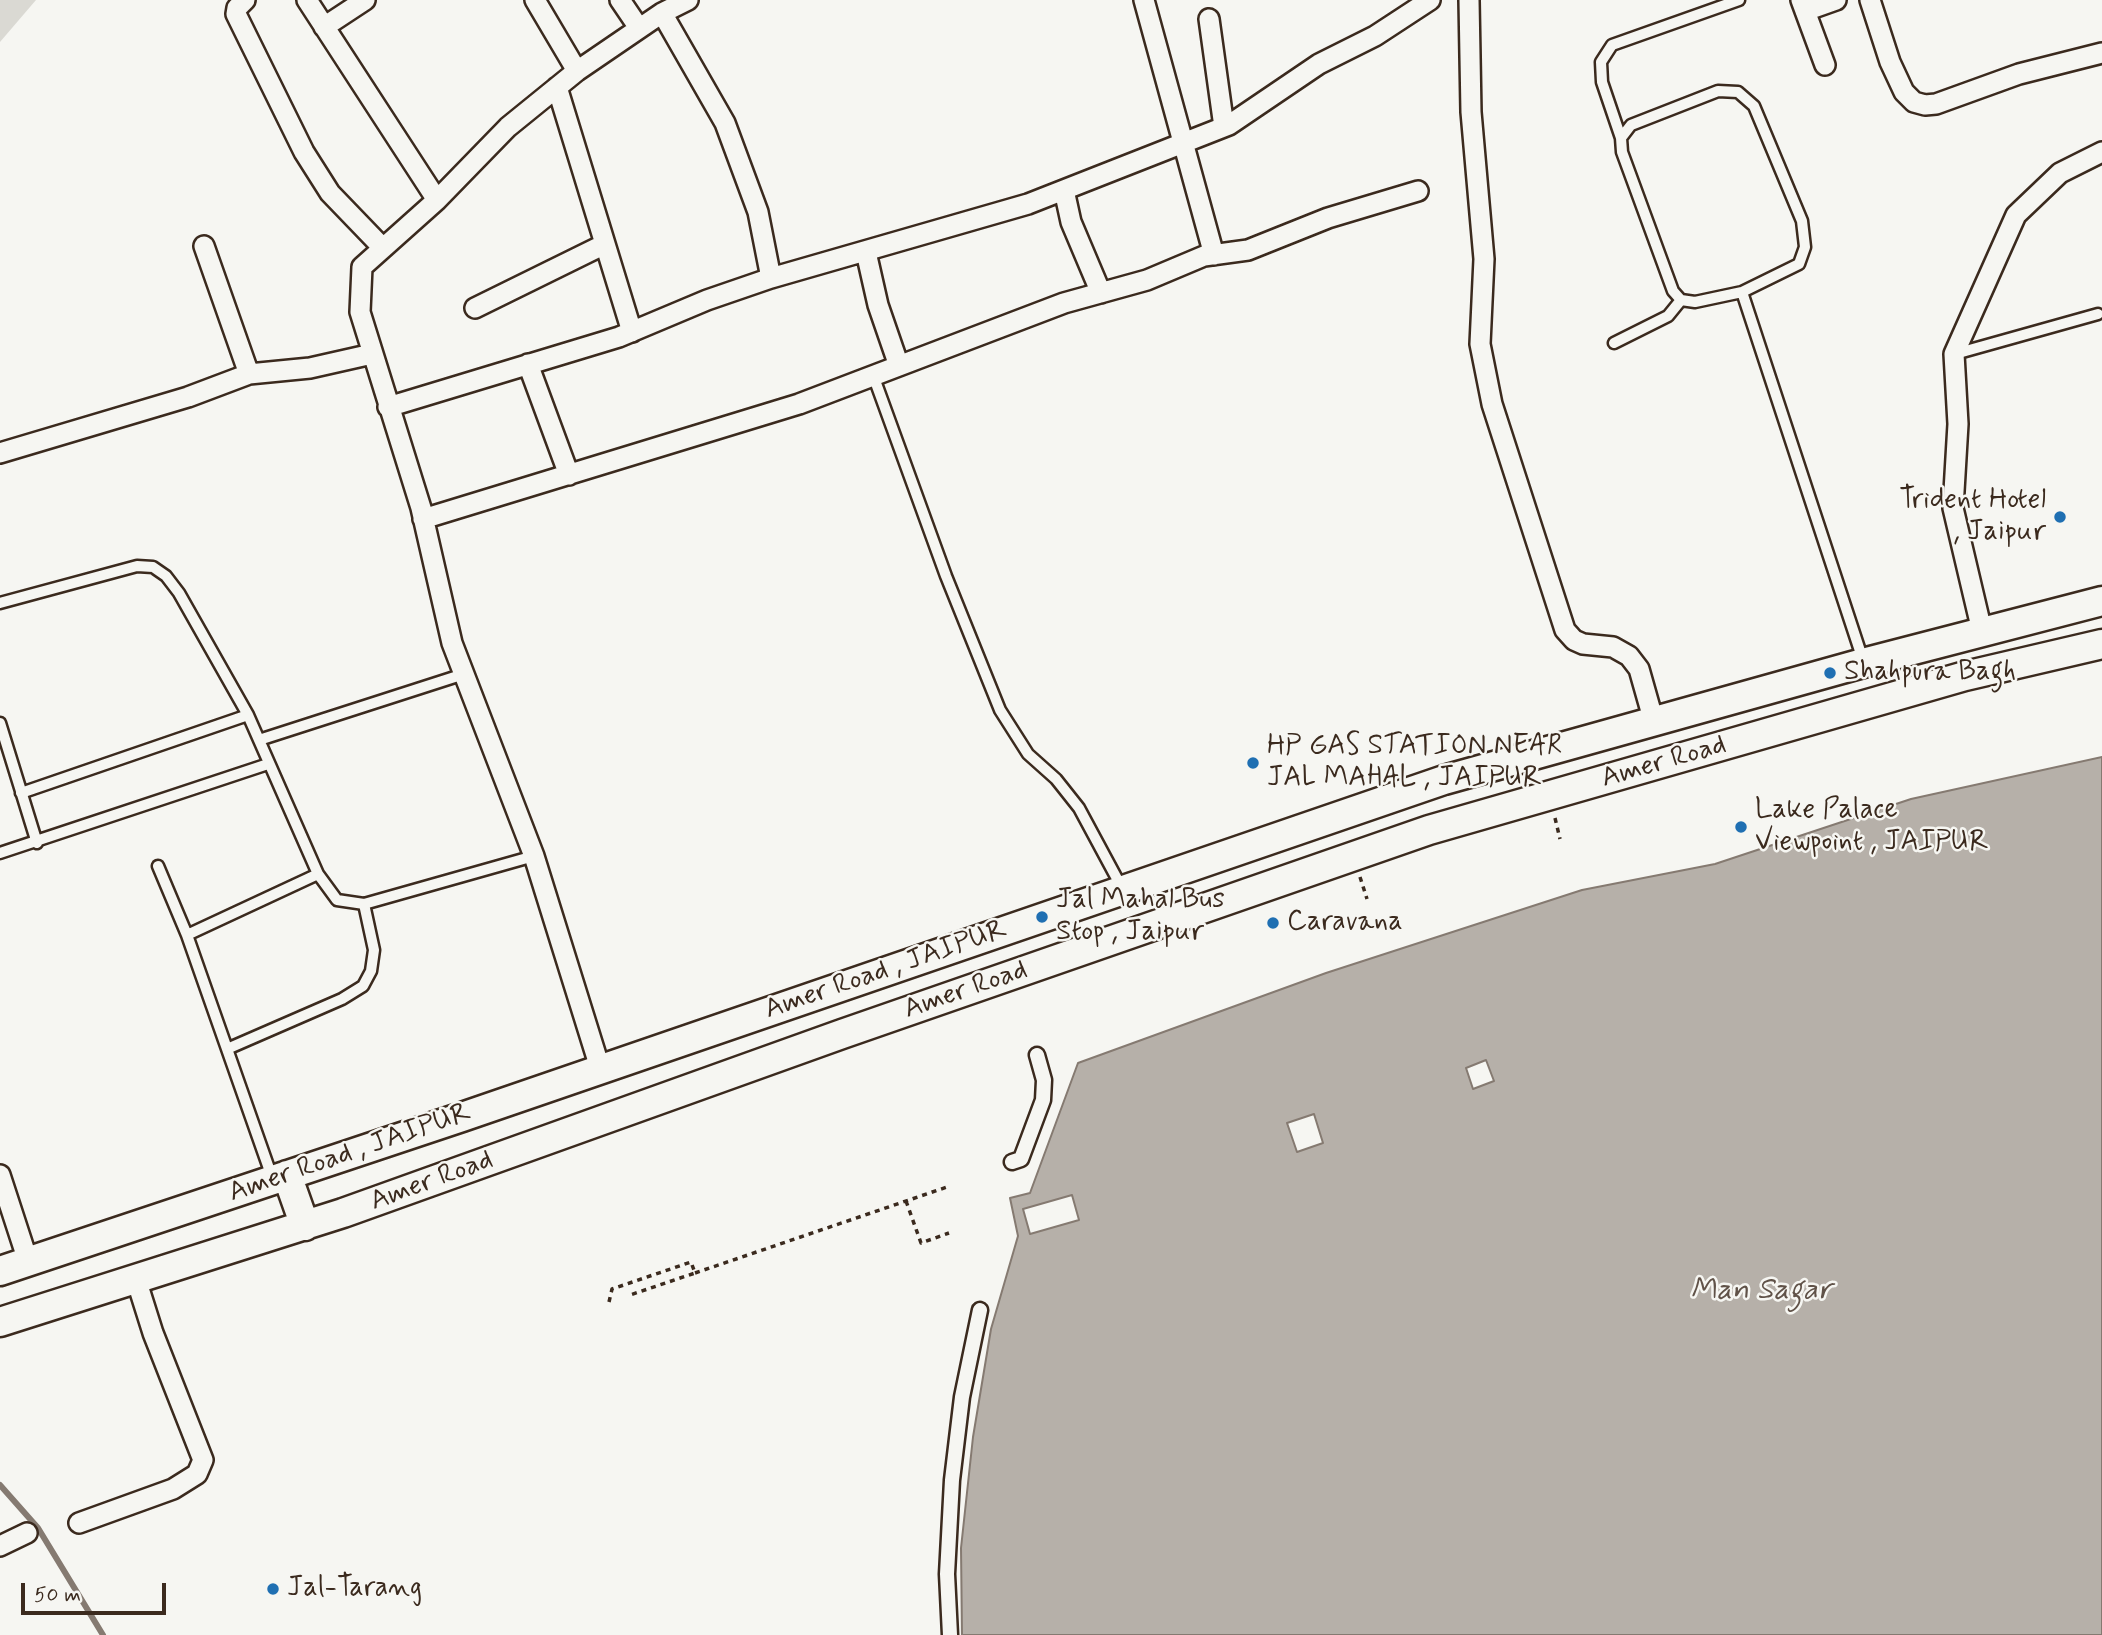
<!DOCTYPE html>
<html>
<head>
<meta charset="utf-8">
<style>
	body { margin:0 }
	#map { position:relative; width:2102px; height:1635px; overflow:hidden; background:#f6f6f2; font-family:Mynerve,sans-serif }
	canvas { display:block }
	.scale { position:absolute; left:21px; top:1583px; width:145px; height:32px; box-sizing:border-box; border:4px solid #3b2a1e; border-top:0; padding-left:9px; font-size:21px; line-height:24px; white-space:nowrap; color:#3b2a1e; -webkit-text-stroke:5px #f6f6f2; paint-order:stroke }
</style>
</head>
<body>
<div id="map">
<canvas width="2102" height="1635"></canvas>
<div class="scale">50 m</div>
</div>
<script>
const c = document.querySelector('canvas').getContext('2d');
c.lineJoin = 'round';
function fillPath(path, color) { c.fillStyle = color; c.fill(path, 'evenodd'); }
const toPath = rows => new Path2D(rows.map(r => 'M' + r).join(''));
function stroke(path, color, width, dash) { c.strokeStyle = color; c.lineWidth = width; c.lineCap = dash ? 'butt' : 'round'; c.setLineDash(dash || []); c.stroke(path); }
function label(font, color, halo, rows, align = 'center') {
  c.font = font + ' Mynerve,sans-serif'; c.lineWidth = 5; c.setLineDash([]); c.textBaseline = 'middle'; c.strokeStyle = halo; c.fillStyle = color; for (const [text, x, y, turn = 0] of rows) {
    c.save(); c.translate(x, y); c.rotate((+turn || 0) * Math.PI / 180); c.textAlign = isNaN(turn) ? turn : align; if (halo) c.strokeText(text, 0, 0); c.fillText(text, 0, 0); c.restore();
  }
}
const green = toPath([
	[0,0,36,0,0,42]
]);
const water = toPath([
	[2102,757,2102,1635,962,1635,961,1548,973,1437,991,1329,1018,1236,1010,1198,1030,1193,1078,1063,1326,973,1582,890,1715,864,1911,799,2102,757],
	[1486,1060,1494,1081,1473,1089,1466,1068,1486,1060],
	[1314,1114,1323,1143,1297,1152,1287,1123,1314,1114],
	[1072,1195,1079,1220,1030,1234,1023,1209,1072,1195]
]);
const stream = toPath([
	[0,1485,38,1528,103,1635]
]);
const path = toPath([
	[1555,818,1560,839],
	[1360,877,1367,899],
	[906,1201,921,1243,949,1233],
	[695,1273,950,1186],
	[609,1302,612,1289,691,1262,695,1273,630,1295]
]);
const service = toPath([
	[1718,91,1738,92,1754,106,1802,221,1805,247,1799,264,1742,292,1695,302,1681,300,1673,291,1622,152,1621,138,1631,125,1718,91],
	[1621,138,1602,82,1601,62,1612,45,1739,0],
	[1742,292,1863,660],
	[1614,343,1668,316,1681,300],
	[1955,354,2098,314],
	[873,375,946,576,1000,710,1028,754,1056,779,1079,808,1122,888],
	[0,603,137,566,153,567,166,576,179,593,248,715,318,874,187,935],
	[0,723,37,843],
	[259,740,464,674],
	[21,793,248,715],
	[0,853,268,764],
	[158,866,187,935,272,1177],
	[318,874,337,900,364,904,534,856],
	[227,1049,342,999,363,986,371,971,374,950,364,904]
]);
const pedestrian = toPath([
	[1012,1162,1021,1159,1043,1100,1044,1080,1037,1055],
	[950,1635,947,1574,952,1480,962,1397,980,1310]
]);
const minor = toPath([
	[245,0,237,8,236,14,304,152,330,193,382,247],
	[307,0,437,200],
	[535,0,577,71],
	[620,0,639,28],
	[1144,0,1214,255],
	[1469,0,1471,112,1484,259,1480,344,1492,404,1565,630,1574,640,1583,644,1613,647,1629,656,1639,669,1654,722],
	[1801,0,1825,65],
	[1870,0,1890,62,1904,92,1914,102,1925,105,1936,104,2019,74,2102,53],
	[1805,11,1836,0],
	[662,13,725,123,758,212,771,278],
	[1209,19,1224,127],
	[324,27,365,0],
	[557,87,632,332],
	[1064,190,1071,222,1101,293],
	[204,246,249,374,310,368,372,354],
	[866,252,878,305,899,366],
	[475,308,605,244],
	[528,364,569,475],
	[388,407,619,337,707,300,771,278,1028,204,1229,125,1319,64,1375,36,1430,0],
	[0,453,188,397,249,374],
	[423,519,799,404,1064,303,1147,280,1204,256,1248,250,1328,218,1418,191],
	[1982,631,1953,508,1958,424,1954,354,2016,215,2060,173,2102,152],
	[600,1068,534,856,452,643,421,508,360,312,362,267,437,200,508,127,577,71,662,13,688,0],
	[0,1175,28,1261],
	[79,1523,173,1489,197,1474,203,1460,153,1333,136,1279],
	[0,1546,27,1533]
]);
const secondary = toPath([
	[287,1175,305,1226],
	[0,1271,462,1117,1444,780,1863,663,2102,601],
	[0,1322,343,1213,842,1034,1429,830,1965,676,2102,644]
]);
const markers = [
	[2060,517,7,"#1f6fb2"],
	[1830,673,7,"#1f6fb2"],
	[1253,763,7,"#1f6fb2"],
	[1741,827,7,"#1f6fb2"],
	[1042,917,7,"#1f6fb2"],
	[1273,923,7,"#1f6fb2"],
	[273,1589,7,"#1f6fb2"]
];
const poiNames = [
	["Trident Hotel",2046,501,"right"],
	[", Jaipur",2046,533,"right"],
	["Shahpura Bagh",1844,673],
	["HP GAS STATION NEAR",1267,747],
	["JAL MAHAL , JAIPUR",1267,779],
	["Lake Palace",1755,811],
	["Viewpoint , JAIPUR",1755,843],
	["Jal Mahal Bus",1056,901],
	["Stop , Jaipur",1056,933],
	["Caravana",1287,923],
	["Jal-Tarang",287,1589]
];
const streetNames = [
	["Amer Road",1664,763,-16],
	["Amer Road , JAIPUR",886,971,-19],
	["Amer Road",966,991,-19],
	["Amer Road , JAIPUR",350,1154,-19],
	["Amer Road",432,1182,-20]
];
const waterNames = [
	["Man Sagar",1761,1292]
];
fillPath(green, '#dad9d3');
fillPath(water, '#b6b0a9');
stroke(water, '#857a71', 2);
stroke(stream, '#857a71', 6);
stroke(service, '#3b2a1e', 15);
stroke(pedestrian, '#3b2a1e', 19);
stroke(minor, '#3b2a1e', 24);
stroke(secondary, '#3b2a1e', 33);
stroke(path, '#3b2a1e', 3.5, [5, 5]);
stroke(service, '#f6f6f2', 10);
stroke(pedestrian, '#f6f6f2', 14);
stroke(minor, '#f6f6f2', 19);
stroke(secondary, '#f6f6f2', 28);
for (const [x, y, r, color] of markers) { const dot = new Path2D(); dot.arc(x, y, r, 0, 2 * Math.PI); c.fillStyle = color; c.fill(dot); stroke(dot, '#f6f6f2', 2.5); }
label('28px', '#3b2a1e', '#f6f6f2', poiNames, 'left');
label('28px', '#3b2a1e', '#f6f6f2', streetNames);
label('italic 30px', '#605248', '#f6f6f2', waterNames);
</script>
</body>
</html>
